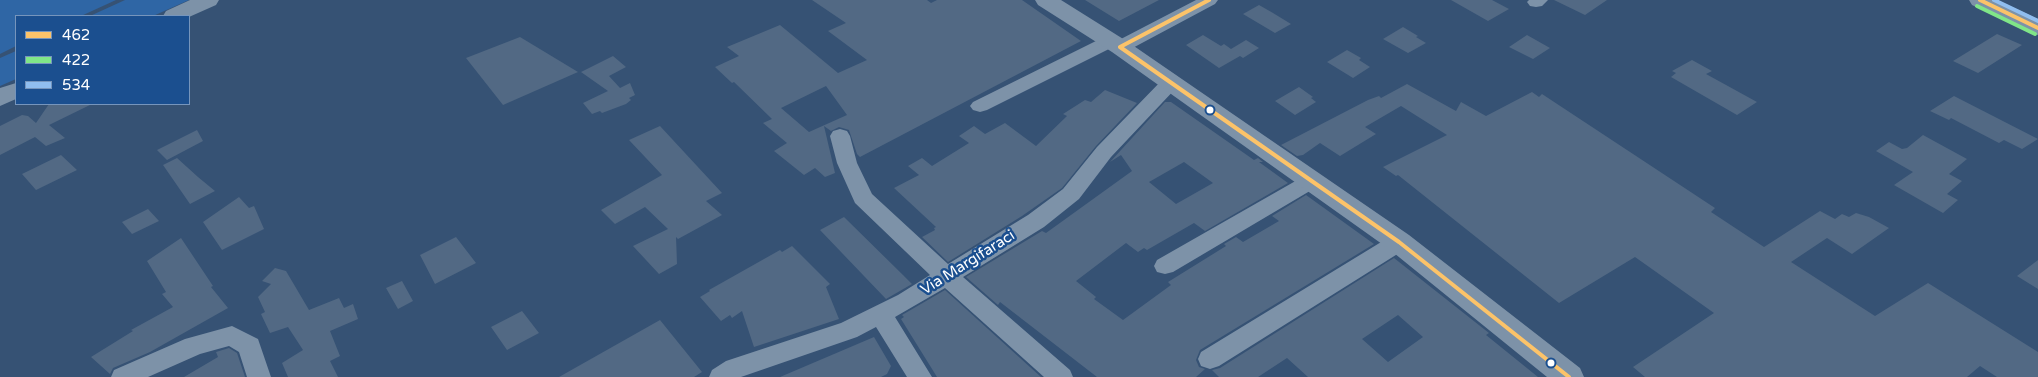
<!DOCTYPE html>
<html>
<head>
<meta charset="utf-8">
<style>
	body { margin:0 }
	#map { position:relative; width:2038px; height:377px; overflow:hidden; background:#365274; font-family:"Varela Round",sans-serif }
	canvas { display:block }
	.legend { position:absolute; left:15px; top:15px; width:175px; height:90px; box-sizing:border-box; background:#1b4f8f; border:1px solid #7695bc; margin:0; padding:6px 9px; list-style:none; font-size:15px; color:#fff }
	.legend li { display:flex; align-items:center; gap:10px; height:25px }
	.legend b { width:25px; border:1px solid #7695bc }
</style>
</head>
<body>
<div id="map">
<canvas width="2038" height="377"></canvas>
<ul class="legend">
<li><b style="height:6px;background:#fcc369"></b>462</li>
<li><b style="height:6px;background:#80e688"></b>422</li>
<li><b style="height:6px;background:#90beef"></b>534</li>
</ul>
</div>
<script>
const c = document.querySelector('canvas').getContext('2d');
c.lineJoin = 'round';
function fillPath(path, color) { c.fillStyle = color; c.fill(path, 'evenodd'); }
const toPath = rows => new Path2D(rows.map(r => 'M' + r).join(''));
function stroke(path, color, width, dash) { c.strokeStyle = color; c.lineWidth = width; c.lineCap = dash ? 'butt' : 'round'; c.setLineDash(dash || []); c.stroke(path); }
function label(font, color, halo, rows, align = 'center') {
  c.font = font + ' "Varela Round",sans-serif'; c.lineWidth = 5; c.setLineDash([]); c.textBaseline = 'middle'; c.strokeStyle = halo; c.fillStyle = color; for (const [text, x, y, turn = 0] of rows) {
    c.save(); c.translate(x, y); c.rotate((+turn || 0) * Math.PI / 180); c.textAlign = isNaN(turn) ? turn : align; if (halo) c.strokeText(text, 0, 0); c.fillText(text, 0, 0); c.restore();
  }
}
const green = toPath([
	[0,0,116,0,81,16,16,16,16,46,0,54],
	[125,0,189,0,153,16,90,16],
	[16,51,16,79,0,86,0,58]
]);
const building = toPath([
	[812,0,927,0,931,3,937,0,1022,0,1081,41,860,157,857,154,849,130,839,127,831,131,824,126,835,173,825,177,815,168,804,175,774,151,787,143,763,123,772,119,734,82,732,83,715,67,739,56,727,47,780,25,838,73,867,60,828,31,846,23],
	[826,86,847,115,809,132,781,108],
	[1085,0,1159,0,1119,21],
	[1451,0,1492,0,1509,9,1488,21],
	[1554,0,1607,0,1585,15],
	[1259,5,1273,13,1291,24,1275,33,1243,14],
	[1403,27,1418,36,1416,37,1426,43,1408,53,1383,39],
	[1997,34,2022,45,1978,73,1953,61],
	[1203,35,1221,46,1224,44,1231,49,1246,40,1259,48,1243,58,1240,56,1219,68,1186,45],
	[1527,35,1550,48,1533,59,1509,47],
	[520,37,578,72,503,105,466,58],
	[1347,50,1361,58,1359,60,1370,67,1353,78,1327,62],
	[613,56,626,67,609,76,620,88,630,83,635,95,629,98,631,100,626,104,602,113,600,111,592,114,583,103,608,91,581,72],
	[1692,60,1712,71,1706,74,1757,102,1737,115,1671,77,1676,73,1672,71],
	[1407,84,1456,111,1461,102,1486,116,1532,92,1539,97,1542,94,1715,208,1711,212,1764,247,1820,211,1835,219,1842,214,1849,217,1856,213,1869,217,1889,228,1852,254,1827,238,1791,262,1875,316,1928,283,2038,352,2038,377,1997,377,1980,366,1967,377,1645,377,1633,367,1714,313,1635,257,1559,303,1398,175,1396,176,1383,167,1447,135,1401,106,1365,127,1376,134,1340,156,1320,143,1303,155,1297,156,1281,145,1368,100,1379,96,1381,98],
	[1299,87,1313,97,1311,98,1316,102,1295,115,1275,101],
	[1105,90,1137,103,1096,146,1062,188,1022,216,948,262,922,237,935,230,934,228,936,227,894,188,919,175,908,166,922,158,932,166,969,143,959,136,974,126,985,134,1005,123,1036,146,1067,116,1063,114,1085,100,1091,102],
	[1954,96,2038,139,2022,149,2004,140,1999,143,1951,118,1949,120,1930,111],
	[1165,102,1171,102,1254,160,1258,158,1263,162,1259,162,1288,183,1205,231,1194,223,1147,250,1144,248,1138,252,1126,243,1076,281,1096,297,1094,299,1123,320,1171,285,1168,282,1226,246,1224,244,1236,237,1243,242,1279,221,1272,216,1306,195,1374,244,1200,350,1196,360,1199,367,1205,369,1196,377,1097,377,1000,302,998,305,966,277,1042,231,1046,233,1132,171,1121,155,1110,162],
	[1184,162,1213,183,1176,204,1149,182],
	[49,104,92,104,49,125,65,138,46,146,35,137,0,155,0,126,22,115,28,116,36,123],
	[660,126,722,193,706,201,722,215,678,239,676,237,677,264,659,274,633,246,668,229,645,207,615,224,601,210,662,175,629,140],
	[197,130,203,141,167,160,157,150],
	[1923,135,1967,159,1949,174,1962,181,1947,194,1958,200,1943,213,1894,185,1913,172,1876,151,1889,142,1902,149,1907,148],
	[61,155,77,170,36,190,22,174],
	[177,158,198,177,215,191,190,204,163,165],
	[239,197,249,208,254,206,264,229,222,250,203,222],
	[148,209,159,221,132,234,122,222],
	[844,217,903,275,912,284,886,299,820,230],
	[456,237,476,263,435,284,420,255],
	[181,238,213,286,211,287,228,308,150,352,113,368,110,374,91,357,133,331,131,330,173,307,162,294,166,292,147,261],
	[792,246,830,284,826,287,839,319,754,347,742,311,732,318,730,315,721,321,700,297,710,291,709,290,780,250,782,252],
	[1394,258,1489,333,1486,335,1538,377,1308,377,1287,358,1258,377,1219,377,1212,370,1220,368],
	[1398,315,1423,337,1388,362,1362,339],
	[2038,260,2038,289,2017,276],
	[275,268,286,271,309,310,339,298,344,308,353,304,358,319,330,331,340,356,330,361,338,377,288,377,282,363,303,350,288,327,270,333,261,314,265,312,258,297,271,284,262,281],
	[402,281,413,301,398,309,386,288],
	[945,290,1041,377,937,377,901,319,904,317,902,315],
	[522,311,539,333,507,350,491,327],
	[660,320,702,372,694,377,559,377],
	[874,337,891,366,887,374,881,377,780,377],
	[229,348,237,353,245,377,184,377,218,357,216,352]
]);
const minor = toPath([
	[1196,0,1218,0,1215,4,1127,51,1120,53,1113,51,1111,48,987,110,980,112,973,110,970,106,973,102,1104,37,1110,35,1116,37,1119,40,1196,0],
	[1529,0,1548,0,1542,6,1536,7,1530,6,1527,2,1529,0],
	[1171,76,1178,78,1181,82,1178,86,1111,157,1079,199,1044,227,963,277,1070,370,1073,377,1044,377,945,288,895,317,932,377,907,377,876,327,857,337,741,377,709,377,712,370,726,361,841,323,898,295,930,275,855,203,837,163,830,136,833,131,840,129,847,131,850,136,857,163,872,194,948,264,1028,215,1063,189,1097,147,1164,78,1171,76],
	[1313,173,1320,175,1324,180,1320,185,1173,272,1165,274,1157,272,1154,266,1157,260,1306,175,1313,173],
	[1399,234,1407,236,1410,242,1407,248,1219,366,1210,369,1201,366,1198,359,1201,352,1391,236,1399,234],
	[232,326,258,339,271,377,247,377,239,352,229,346,200,354,148,377,111,377,114,370,185,339,232,326]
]);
const tertiary = toPath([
	[190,0,219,0,216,5,189,17,163,16,166,11,190,0],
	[1035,0,1061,0,1128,42,1409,235,1580,368,1584,377,1547,377,1389,249,1112,52,1038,5,1035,0],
	[1969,0,1997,0,2038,19,2038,35,2030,33,1972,5,1969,0],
	[16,83,16,99,0,106,0,88,16,83]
]);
const bus1 = toPath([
	[1209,0,1120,47,1399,242,1569,377],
	[1980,0,2038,28]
]);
const bus2 = toPath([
	[1977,6,2035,34]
]);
const bus3 = toPath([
	[1994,0,2038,21]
]);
const markers = [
	[1210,110,4.5,"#fff"],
	[1551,363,4.5,"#fff"]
];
const streetNames = [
	["Via Margifaraci",968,263,-32]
];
fillPath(green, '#2f66a5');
fillPath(building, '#526984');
fillPath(minor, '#7d92a8');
fillPath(tertiary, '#7d92a8');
stroke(bus1, '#fcc369', 4);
stroke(bus2, '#80e688', 4);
stroke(bus3, '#90beef', 4);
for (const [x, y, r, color] of markers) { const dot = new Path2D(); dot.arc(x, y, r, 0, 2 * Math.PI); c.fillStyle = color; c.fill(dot); stroke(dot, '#1b4f8f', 2); }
label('15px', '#fff', '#1b4f8f', streetNames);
</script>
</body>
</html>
